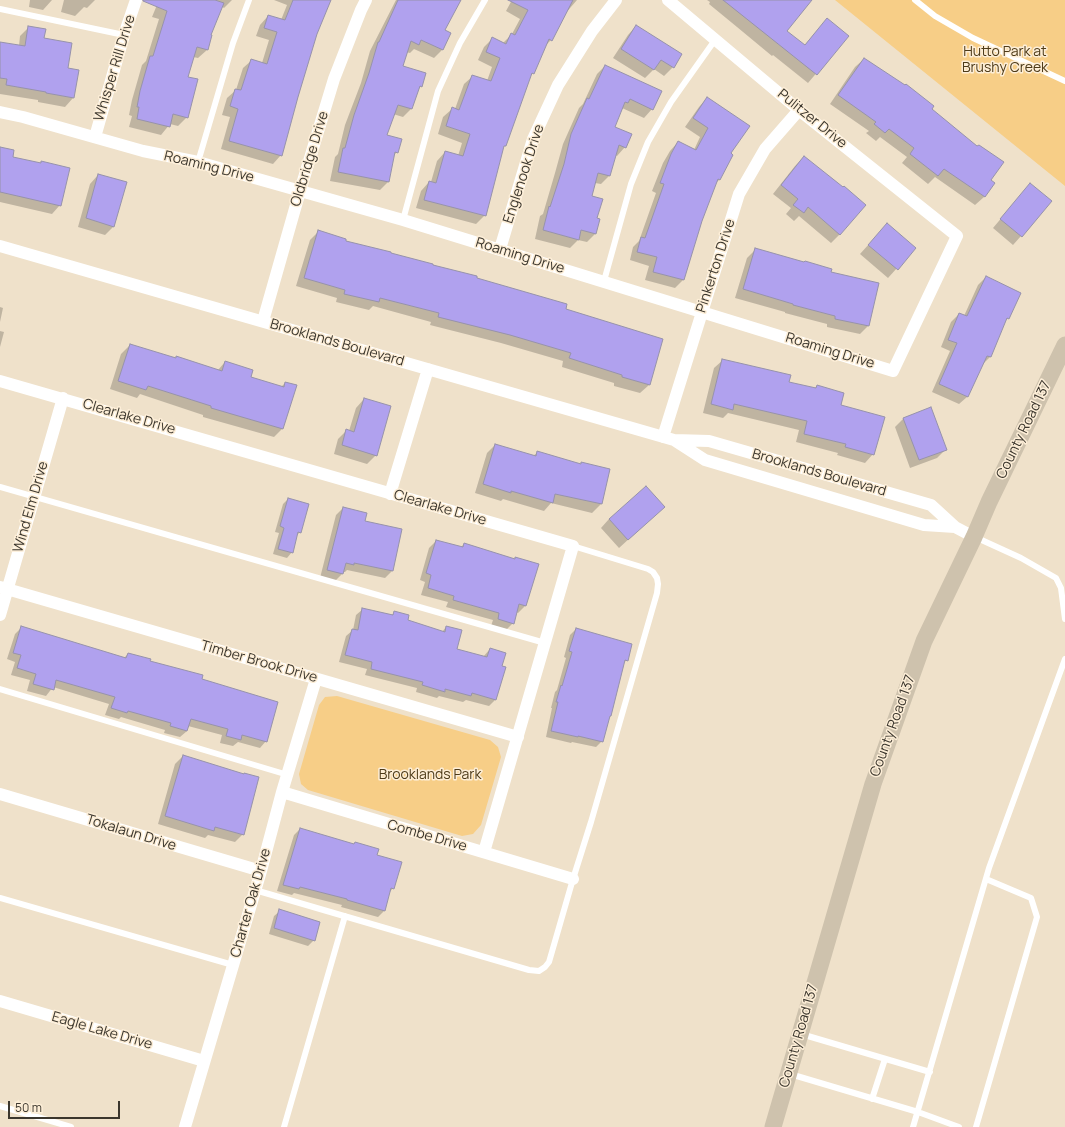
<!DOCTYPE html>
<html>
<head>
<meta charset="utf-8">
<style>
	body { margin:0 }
	#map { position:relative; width:1065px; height:1127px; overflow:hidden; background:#efe1ca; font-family:Manrope,sans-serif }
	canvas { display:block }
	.scale { position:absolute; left:8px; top:1101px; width:112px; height:18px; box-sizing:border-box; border:2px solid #3b362d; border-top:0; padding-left:5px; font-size:12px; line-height:14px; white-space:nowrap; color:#3b362d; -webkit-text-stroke:3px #fdeed7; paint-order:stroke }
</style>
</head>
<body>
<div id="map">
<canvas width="1065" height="1127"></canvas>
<div class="scale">50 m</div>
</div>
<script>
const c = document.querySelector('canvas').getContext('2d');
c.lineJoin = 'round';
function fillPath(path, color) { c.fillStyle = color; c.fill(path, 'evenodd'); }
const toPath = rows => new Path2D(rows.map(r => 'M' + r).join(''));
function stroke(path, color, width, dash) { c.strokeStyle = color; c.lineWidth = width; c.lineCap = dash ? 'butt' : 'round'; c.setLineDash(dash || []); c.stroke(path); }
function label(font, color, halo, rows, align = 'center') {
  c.font = font + ' Manrope,sans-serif'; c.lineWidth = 3; c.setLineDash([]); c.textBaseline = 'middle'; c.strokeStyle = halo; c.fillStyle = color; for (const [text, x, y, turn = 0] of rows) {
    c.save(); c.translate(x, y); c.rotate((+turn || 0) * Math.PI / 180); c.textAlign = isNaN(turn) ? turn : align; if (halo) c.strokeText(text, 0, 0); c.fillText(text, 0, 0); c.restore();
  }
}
const green = toPath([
	[835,0,1065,0,1065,186],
	[337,696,490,740,498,747,501,757,481,825,473,834,462,836,308,790,301,784,299,774,319,705,325,697]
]);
const shadow = toPath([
	[30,0,52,0,43,10,29,7],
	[64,0,95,0,87,8,84,7,75,16,61,12],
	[159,0,232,0,224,8,221,6,209,35,207,50,198,58,193,57,187,77,187,117,178,126,170,124,161,135,129,127,132,116,129,115,132,100,142,65,146,61,159,19,152,17],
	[274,0,330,0,316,34,281,155,273,164,221,149,230,117,222,115,227,98,236,90,243,68,252,60,262,63,269,40,256,36,260,25,268,16,281,20,287,5],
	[396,0,460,0,444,31,450,33,442,50,434,58,414,49,410,53,406,52,402,67,421,86,418,90,411,109,403,117,393,114,386,136,397,152,393,156,388,182,380,190,330,181,335,157,338,154,345,125,361,83,370,51],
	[512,0,577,0,564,15,551,40,545,46,533,73,529,77,505,145,503,147,485,215,476,224,416,208,421,191,429,182,431,182,437,161,445,152,458,156,462,143,438,134,443,117,452,109,455,109,464,84,473,76,487,81,492,67,478,60,484,47,493,38,503,43,512,34,520,19,506,11],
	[707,0,801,0,785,31,804,46,827,19,848,36,808,83,773,55,772,56,737,27,709,4,710,2],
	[636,26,673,67,664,76,654,69,645,78,613,58,628,35],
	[29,27,43,39,67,69,78,71,73,98,65,107,38,102,38,100,0,94,0,43,19,46,20,36],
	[864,59,931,109,990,180,993,183,984,197,975,205,935,177,928,184,902,163,907,157,880,137,876,141,866,133,869,131,830,104,855,67],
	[605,66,652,109,644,118,622,108,613,127,625,147,617,156,615,155,609,176,601,184,595,183,590,196,596,219,595,234,587,242,578,240,570,248,535,239,540,216,543,214,555,173,563,144,579,108,583,104,597,74],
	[707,98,729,154,732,155,719,180,715,184,701,221,683,280,675,288,645,280,649,266,630,260,633,247,639,241,656,193,652,191,663,163,670,151,678,142,694,150,700,137,685,127,699,107],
	[0,148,11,157,40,164,41,162,60,205,52,214,0,202],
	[804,157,840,234,831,243,799,216,794,221,786,214,791,208,773,194,795,166],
	[98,175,114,226,105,235,78,227,90,184],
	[1030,184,1021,236,1013,245,993,228],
	[318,232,345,241,475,279,564,310,662,340,649,385,640,393,614,386,614,383,562,367,563,361,501,343,430,325,431,322,373,306,369,310,336,302,337,298,296,286,310,240],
	[879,233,915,248,888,278,860,254],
	[756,249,830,273,878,283,868,326,860,334,827,327,827,324,785,313,785,312,735,298,747,258],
	[986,277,1008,318,1004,323,990,357,982,365,967,397,959,404,932,392,950,351,941,347,951,322,959,314,964,316,978,285],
	[0,307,3,308,0,322],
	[0,331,4,332,0,347],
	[130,345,174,359,177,357,218,370,225,362,249,378,281,387,285,383,282,429,274,437,203,417,203,415,140,394,137,398,110,389,121,354],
	[723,360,788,383,814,389,817,386,840,406,873,454,865,463,837,455,838,453,796,442,799,430,728,413,723,418,703,413,714,368],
	[364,399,376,455,367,464,334,454,338,439,347,430,349,431,356,408],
	[903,419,946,449,937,458,910,468,895,427],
	[495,445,533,456,538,452,580,465,608,470,601,504,592,513,551,503,544,511,503,499,501,501,475,493,487,453],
	[288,499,300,532,296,536,292,552,287,558,273,554,279,533,275,532,283,504],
	[664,507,619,548,601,528,609,519],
	[343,508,364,522,392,571,385,578,347,570,345,572,343,572,342,574,335,581,320,578,336,515],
	[436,541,461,547,464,544,513,560,516,558,538,565,525,606,518,613,516,612,513,623,506,630,491,626,493,620,446,607,448,602,421,595,425,582,420,580,429,548],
	[363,609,392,615,395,612,406,621,442,632,446,627,456,650,483,657,490,649,501,666,495,700,489,706,466,700,463,702,439,696,437,698,416,692,417,688,365,675,367,669,339,662,346,636,353,630,356,615],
	[22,627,124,658,128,654,201,679,266,741,260,748,238,742,233,746,220,743,222,735,188,726,187,731,180,737,164,733,165,730,121,717,119,719,105,715,109,704,53,687,46,696,27,691,30,680,11,675,15,662,7,659,15,634],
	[576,629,627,660,623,663,602,741,596,747,572,742,571,743,546,737,552,708,551,708,555,692,557,690,566,658,564,657,570,635],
	[183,756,243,775,243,834,235,842,208,835,205,838,158,824,175,764],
	[300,829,353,845,355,843,376,856,393,888,389,893,384,911,378,917,341,907,342,905,294,893,292,895,277,891,294,835],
	[280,911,314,940,308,946,269,934,274,916]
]);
const building = toPath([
	[143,0,215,0,224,3,211,35,212,35,208,50,197,47,188,77,198,79,188,118,173,114,170,127,137,119,139,107,137,107,140,91,150,56,153,56,167,11,143,1,143,0],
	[293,0,331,0,317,34,298,97,282,156,229,141,238,109,230,106,235,89,241,90,251,59,267,64,277,32,264,28,268,15,285,20,293,0],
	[398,0,461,0,445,30,451,33,443,50,421,40,419,45,411,41,403,66,426,73,422,87,420,86,412,109,398,105,387,135,402,139,398,153,395,152,389,182,338,172,343,148,345,148,354,115,369,73,378,42,379,42,398,0],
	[508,0,573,0,552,41,549,39,534,74,532,73,506,146,504,146,486,216,424,200,429,181,436,183,445,151,463,156,470,134,446,126,452,107,459,110,472,75,491,81,500,58,486,52,492,37,506,44,511,33,515,35,528,10,508,0],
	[723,0,812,0,787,31,805,45,827,18,849,36,817,75,723,0],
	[636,25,682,54,674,68,661,60,654,70,621,49,636,25],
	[28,26,46,29,44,38,72,43,68,68,79,70,74,98,46,93,46,92,6,85,7,79,0,78,0,42,25,46,28,26],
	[864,58,905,85,906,84,934,106,932,109,977,146,979,145,1004,162,991,180,995,183,985,197,944,169,938,176,910,154,914,148,889,129,885,133,874,124,876,122,838,95,864,58],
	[605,65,662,91,653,110,630,99,628,103,625,102,615,127,632,134,626,148,619,145,610,176,598,173,592,196,603,199,597,218,600,219,596,234,581,230,579,240,543,230,549,206,550,207,564,164,571,134,587,98,589,99,605,65],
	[707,97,750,126,731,153,733,155,720,180,718,179,702,221,684,280,653,272,657,257,637,252,641,237,645,238,664,184,660,183,671,154,678,141,696,150,708,128,693,118,707,97],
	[0,147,14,150,13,157,41,163,41,161,70,168,61,206,0,192,0,147],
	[804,156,843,187,844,186,866,205,840,235,808,207,804,213,793,205,798,199,781,185,804,156],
	[98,174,127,182,114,227,86,218,98,174],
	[1030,183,1052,201,1022,237,1000,219,1030,183],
	[887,223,916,248,898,270,868,245,887,223],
	[318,230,346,239,346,241,391,252,391,253,433,264,433,265,477,276,477,278,567,304,566,309,663,339,650,385,622,377,622,375,569,358,571,353,510,335,438,317,439,313,380,298,379,302,344,294,345,290,304,278,318,230],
	[755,248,804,262,805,261,832,269,831,272,879,283,869,326,835,319,835,316,793,305,793,304,743,289,755,248],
	[986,276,1021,293,1009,319,1007,318,991,357,987,356,968,397,939,384,957,343,948,340,959,313,967,316,986,276],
	[130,344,176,358,176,356,222,371,225,361,253,370,251,377,284,387,285,382,297,385,283,429,211,408,211,406,148,386,146,390,118,381,130,344],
	[722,359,791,375,789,382,816,388,817,385,844,393,841,405,885,417,874,455,845,447,846,444,804,434,807,421,734,404,733,410,711,404,722,359],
	[364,398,391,406,377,456,342,445,346,429,354,432,364,398],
	[931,407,947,450,919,460,903,418,931,407],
	[495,444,536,456,537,451,581,464,581,462,610,469,602,504,555,494,553,503,511,491,511,493,483,484,495,444],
	[646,486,665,507,628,540,609,519,646,486],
	[288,498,309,504,301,533,298,532,293,553,278,549,284,528,280,526,288,498],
	[343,507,367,513,365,521,402,529,393,571,354,563,354,565,346,563,343,574,327,570,343,507],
	[436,540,463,547,464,543,515,559,515,557,539,564,526,606,519,604,514,624,498,619,499,613,453,600,454,596,428,588,431,575,426,573,436,540],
	[362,608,393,615,394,611,409,615,408,620,445,632,446,626,462,630,457,649,487,657,490,648,506,653,502,666,506,667,496,700,472,693,471,696,445,689,445,692,422,685,423,682,371,669,372,662,345,655,352,629,358,630,362,608],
	[21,626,126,658,128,653,151,659,150,661,203,675,202,679,278,702,267,742,242,735,241,740,226,736,228,729,191,719,187,731,170,726,171,723,128,711,127,713,111,708,115,697,56,680,54,690,33,684,36,674,17,668,21,655,13,653,21,626],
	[576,628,632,644,628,661,625,660,611,716,610,716,603,742,578,736,578,737,551,731,558,702,556,702,561,685,562,686,572,652,569,651,576,628],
	[183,755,244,774,244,773,259,777,244,835,215,827,214,831,165,816,183,755],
	[300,828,354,844,355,842,379,849,377,855,402,862,394,889,391,888,385,911,347,900,347,899,300,887,299,889,283,885,300,828],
	[279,909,320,922,315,941,274,928,279,909]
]);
const lane = toPath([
	[915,0,935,16,973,38,1065,81],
	[0,9,124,35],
	[198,162,233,43,249,0],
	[403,220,438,91,460,43,485,0],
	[604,281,631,184,648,142,671,102,715,40],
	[0,487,545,643],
	[975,537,1021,558,1056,578,1061,588,1065,619],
	[0,689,288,775],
	[255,890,529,970,539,971,545,967,549,962,573,879,591,822,657,593,658,584,657,578,653,572,648,569,573,546],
	[0,898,233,965],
	[801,1034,930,1072],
	[790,1074,918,1112,959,1127],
	[872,1099,885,1059],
	[0,1106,71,1127],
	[284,1127,345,916],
	[913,1127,989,868,1065,659],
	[976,1127,1037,917,1031,898,986,879]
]);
const street = toPath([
	[0,112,23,117,143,151,198,162,403,220,893,371,957,236,799,110,668,0],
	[95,137,124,35,136,0],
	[0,246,674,440,705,460,924,525,955,527],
	[500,249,533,139,558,85,592,31,616,0],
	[263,321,300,191,334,79,361,10,366,0],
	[0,381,573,546,484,852],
	[663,437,739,194,765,149,799,110],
	[674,440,709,441,931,505,955,527,974,537],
	[390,494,428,369],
	[0,587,518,737],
	[0,615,63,398],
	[282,792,573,879],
	[0,794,261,871],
	[0,1001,204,1061],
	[185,1127,261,871,282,792,316,679]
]);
const secondary = toPath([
	[773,1127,873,784,924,641,974,537,989,502,1065,345]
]);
const parkNames = [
	["Hutto Park at",1005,52],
	["Brushy Creek",1005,68],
	["Brooklands Park",430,775]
];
const streetNames = [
	["Whisper Rill Drive",115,68,-73],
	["Pulitzer Drive",812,119,39],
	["Oldbridge Drive",310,159,-73],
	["Roaming Drive",209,167,14],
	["Englenook Drive",524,174,-72],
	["Roaming Drive",520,256,17],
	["Pinkerton Drive",716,266,-72],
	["Brooklands Boulevard",337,343,16],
	["Roaming Drive",830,351,17],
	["Clearlake Drive",129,417,16],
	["County Road 137",1024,430,-64],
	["Brooklands Boulevard",819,473,16],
	["Wind Elm Drive",31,507,-74],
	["Clearlake Drive",440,508,16],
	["Timber Brook Drive",259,662,16],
	["County Road 137",893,726,-70],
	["Tokalaun Drive",131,833,17],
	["Combe Drive",427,836,16],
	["Charter Oak Drive",251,903,-74],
	["Eagle Lake Drive",102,1031,16],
	["County Road 137",799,1036,-74]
];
fillPath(green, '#f7ce87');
fillPath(shadow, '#0003');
fillPath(building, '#b0a1ee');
stroke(building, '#9692aa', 1);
stroke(lane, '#fff', 6);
stroke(street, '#fff', 12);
stroke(secondary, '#cec2ad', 17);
label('14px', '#4e3b19', '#fdeed7', parkNames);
label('14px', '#3b362d', '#fdeed7', streetNames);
</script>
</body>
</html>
